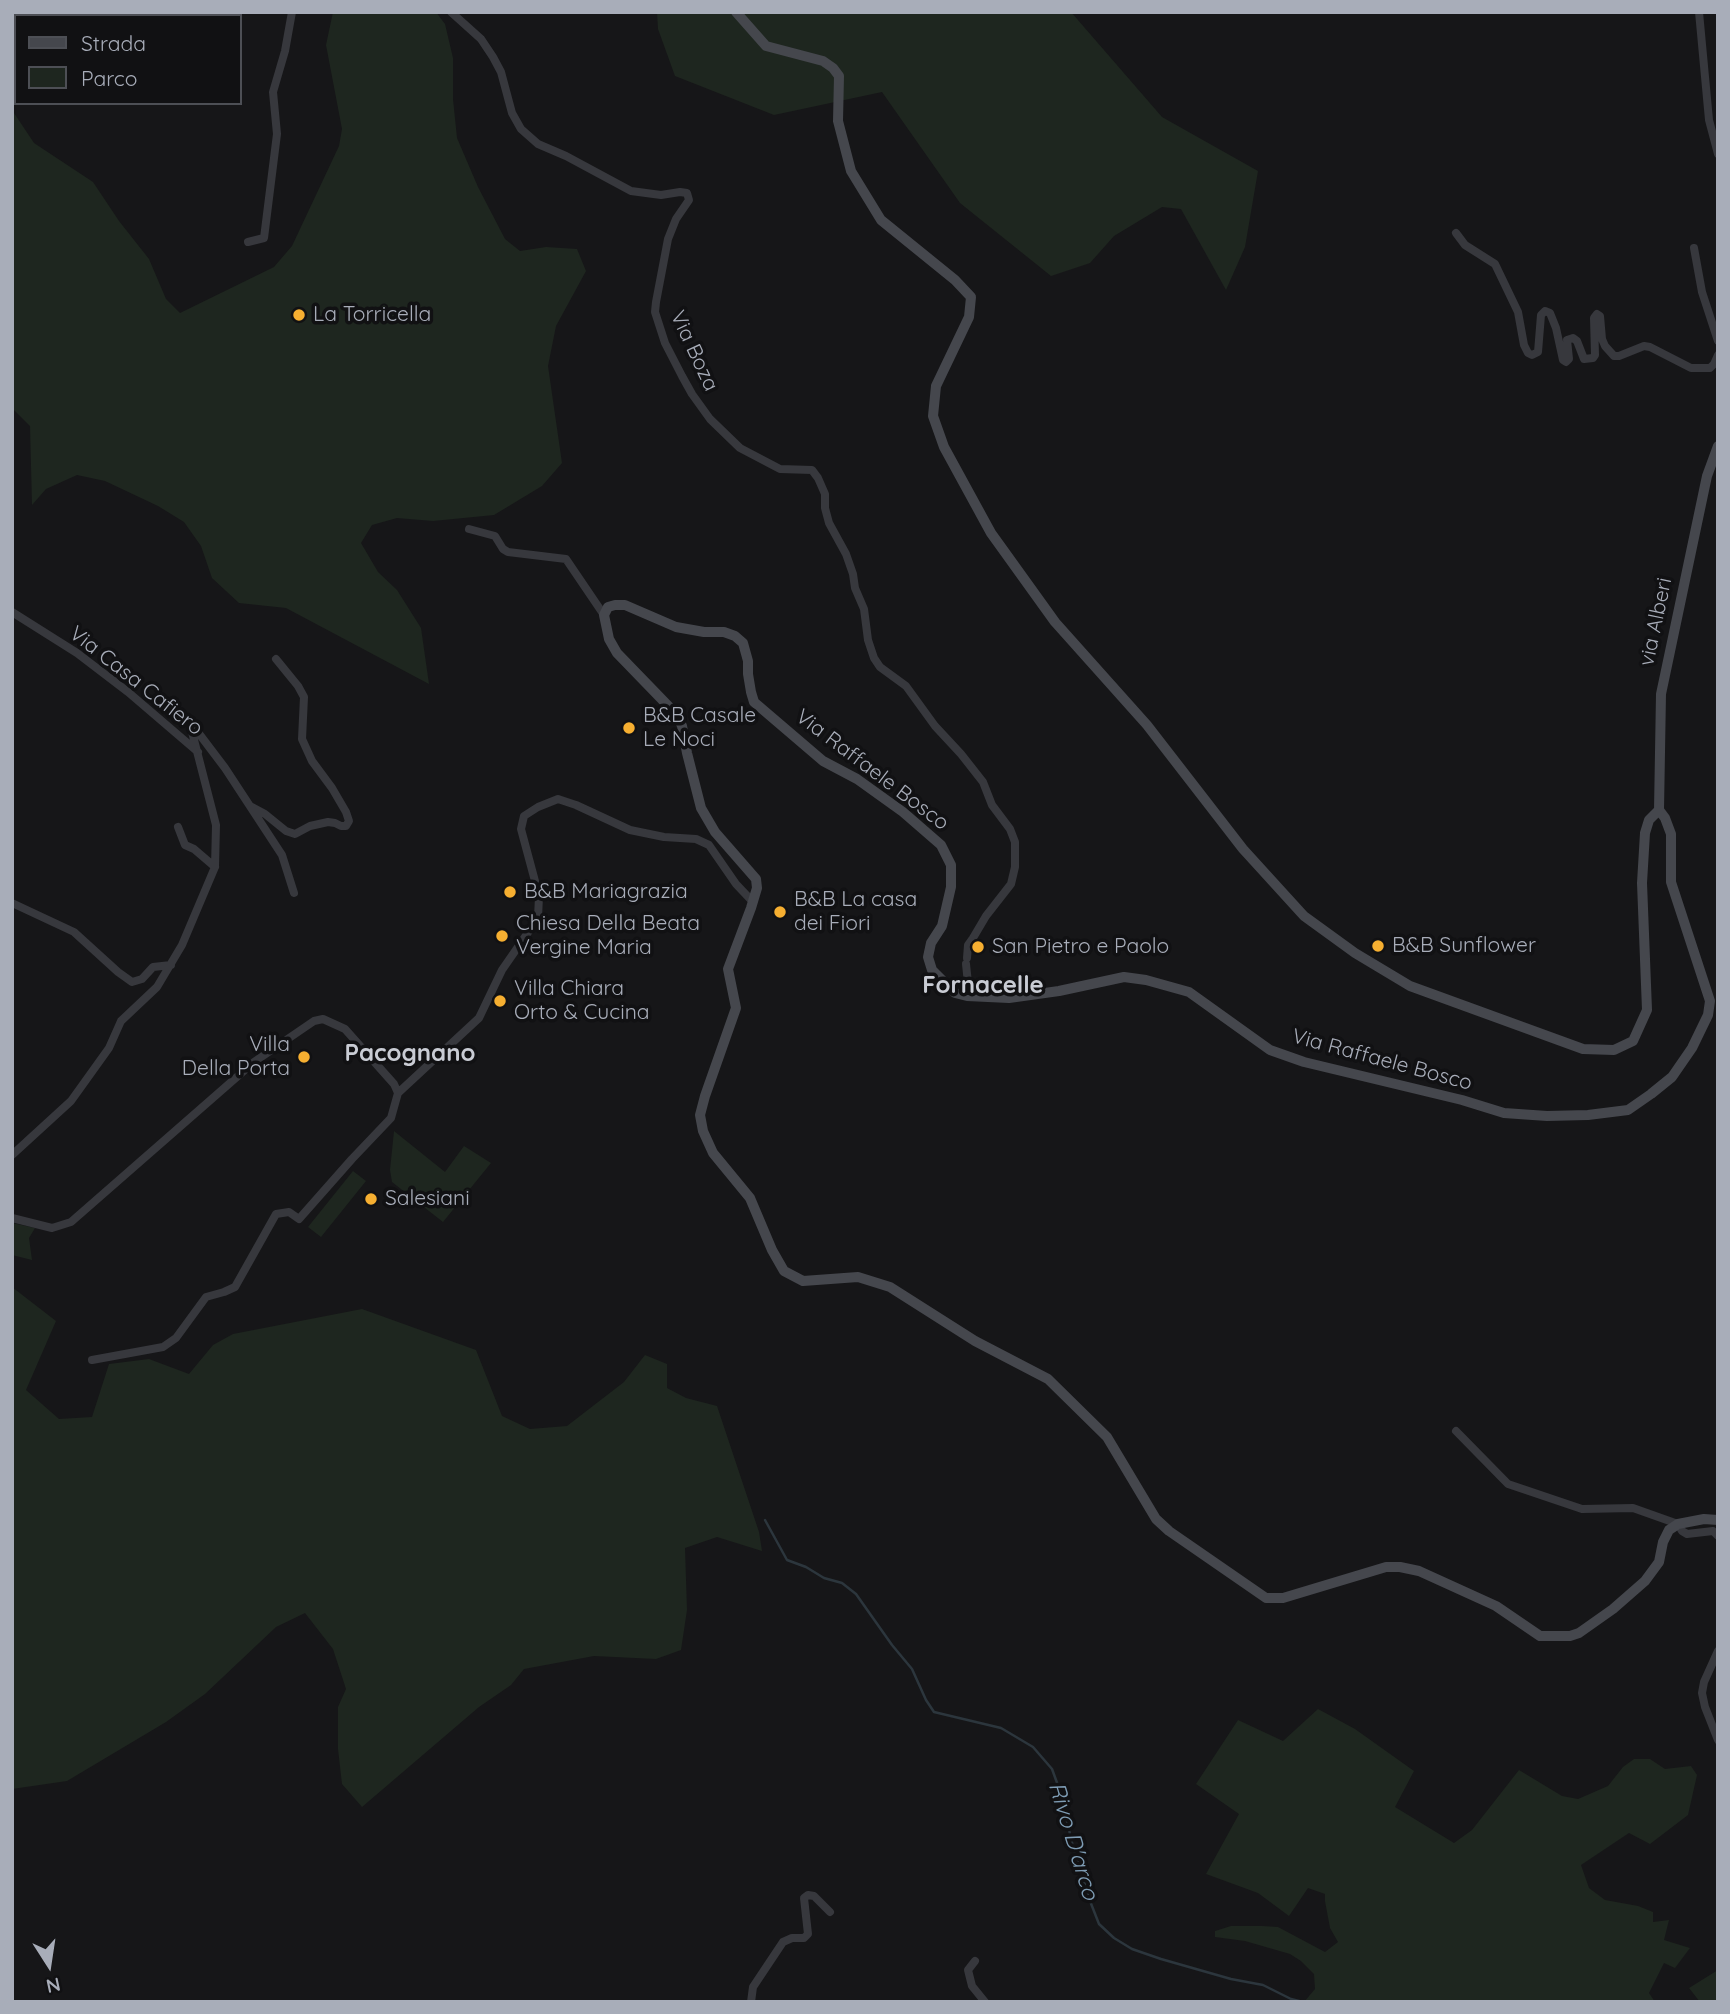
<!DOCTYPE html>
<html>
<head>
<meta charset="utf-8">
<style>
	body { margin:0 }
	#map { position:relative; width:1730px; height:2014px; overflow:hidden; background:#161618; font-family:Quicksand,sans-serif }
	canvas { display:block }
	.frame { position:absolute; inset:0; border:14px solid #a8adb9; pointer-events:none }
	.legend { position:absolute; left:14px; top:14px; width:228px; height:91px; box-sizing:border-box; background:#111113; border:2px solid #4d4f55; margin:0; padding:9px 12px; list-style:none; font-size:21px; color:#a8adb9 }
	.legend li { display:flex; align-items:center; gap:14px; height:35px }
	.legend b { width:35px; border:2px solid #4d4f55 }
	.north { position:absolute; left:14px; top:1930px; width:70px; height:70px; -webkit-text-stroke:5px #111113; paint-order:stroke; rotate:168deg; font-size:19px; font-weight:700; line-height:28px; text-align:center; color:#a8adb9 }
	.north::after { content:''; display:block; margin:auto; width:24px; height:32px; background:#a8adb9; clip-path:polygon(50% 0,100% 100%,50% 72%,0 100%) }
</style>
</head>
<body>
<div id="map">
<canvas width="1730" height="2014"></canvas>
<div class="frame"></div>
<ul class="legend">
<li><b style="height:9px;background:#45474d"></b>Strada</li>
<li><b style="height:19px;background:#1e261f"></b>Parco</li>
</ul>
<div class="north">N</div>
</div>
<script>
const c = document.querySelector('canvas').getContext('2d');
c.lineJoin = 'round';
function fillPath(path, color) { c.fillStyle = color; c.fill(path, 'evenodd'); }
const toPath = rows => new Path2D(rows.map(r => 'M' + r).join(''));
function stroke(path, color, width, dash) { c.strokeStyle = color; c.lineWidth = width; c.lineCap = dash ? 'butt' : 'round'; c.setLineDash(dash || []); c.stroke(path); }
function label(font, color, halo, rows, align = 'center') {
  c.font = font + ' Quicksand,sans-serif'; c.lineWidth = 7; c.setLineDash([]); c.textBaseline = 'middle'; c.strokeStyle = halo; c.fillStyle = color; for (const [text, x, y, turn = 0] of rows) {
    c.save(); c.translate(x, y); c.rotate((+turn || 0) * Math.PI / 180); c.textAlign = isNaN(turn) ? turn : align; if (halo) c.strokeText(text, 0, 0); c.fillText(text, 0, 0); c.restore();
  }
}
const green = toPath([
	[333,12,436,12,445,24,453,58,453,99,457,138,478,187,505,239,520,251,546,247,577,249,586,271,556,326,548,366,562,463,542,486,494,515,433,521,397,518,372,525,361,543,378,572,397,590,421,628,429,684,286,608,239,603,212,578,201,546,184,522,158,506,105,481,77,475,46,489,32,505,30,426,12,408,12,110,34,143,93,182,119,221,149,259,166,299,180,313,274,267,292,246,339,146,342,129,326,45],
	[657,12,1071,12,1162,117,1258,171,1245,247,1226,290,1181,209,1162,207,1114,236,1090,263,1051,276,960,203,882,92,774,115,675,76,658,29],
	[394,1131,445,1172,464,1146,491,1163,443,1222,392,1182,390,1170],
	[353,1171,366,1181,321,1237,308,1227],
	[12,1223,35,1228,29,1238,32,1260,12,1255],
	[12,1287,56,1321,26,1390,59,1419,92,1417,109,1364,149,1359,189,1374,213,1345,233,1334,362,1309,476,1350,502,1416,530,1429,567,1426,624,1382,645,1355,667,1364,667,1388,686,1398,717,1406,759,1532,762,1551,717,1537,685,1548,687,1610,681,1650,656,1659,594,1656,524,1669,511,1685,479,1707,362,1807,342,1784,338,1749,338,1707,346,1689,333,1649,305,1613,276,1627,205,1694,166,1722,67,1781,12,1789],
	[1318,1709,1355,1729,1414,1771,1395,1807,1454,1843,1472,1830,1519,1770,1562,1796,1578,1799,1608,1786,1623,1767,1634,1759,1650,1759,1665,1769,1691,1766,1697,1775,1688,1815,1650,1844,1629,1833,1581,1865,1589,1888,1605,1900,1638,1906,1653,1912,1653,1922,1669,1920,1664,1940,1690,1948,1675,1968,1664,1963,1649,1993,1655,2002,1304,2002,1315,1989,1314,1974,1301,1961,1290,1954,1245,1941,1215,1937,1215,1931,1231,1926,1262,1926,1278,1927,1325,1952,1338,1942,1330,1928,1325,1901,1325,1894,1308,1888,1289,1916,1258,1893,1206,1874,1239,1814,1196,1784,1238,1720,1283,1741],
	[1718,1970,1718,2002,1700,2002,1689,1988]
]);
const stream = toPath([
	[765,1520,787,1560,806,1567,824,1578,842,1583,856,1594,892,1645,912,1669,926,1700,934,1712,1001,1728,1033,1747,1052,1769,1060,1791,1073,1847,1090,1901,1099,1924,1114,1938,1132,1949,1161,1959,1231,1979,1263,1985,1291,1999,1303,2002]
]);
const street = toPath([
	[451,12,481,39,493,57,501,72,512,113,521,129,538,144,566,156,631,191,661,195,680,192,687,193,689,200,676,219,668,239,656,302,655,312,665,343,682,376,692,394,710,419,740,448,780,469,812,470,818,478,825,494,825,508,829,523,846,554,853,574,855,588,864,609,868,640,874,658,880,667,906,686,935,726,961,754,983,782,992,805,1010,829,1015,842,1015,867,1011,884,986,916,973,938,968,945,967,958],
	[1699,12,1709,120,1718,154],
	[1456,233,1465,245,1495,264,1518,312,1524,345,1528,353,1532,355,1538,352,1541,315,1545,311,1550,313,1556,328,1563,360,1566,362,1569,359,1567,340,1573,338,1577,341,1584,359,1593,358,1595,355,1594,318,1597,314,1600,316,1602,339,1605,346,1614,356,1619,356,1644,346,1650,347,1691,368,1710,368,1714,364,1718,355],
	[248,242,264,238,277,134,273,92,285,51,292,12],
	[1694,248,1702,292,1718,341],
	[469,529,495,536,503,549,508,552,566,559,604,615],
	[12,612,77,653,128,692,198,752],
	[250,806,265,814,286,831,295,834,310,826,328,822,335,823,341,826,346,826,349,821,346,812,332,788,312,761,302,739,304,697,298,686,276,659],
	[178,827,185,845,194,849,215,867],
	[12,903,74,932,118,972,132,982,142,979,153,967,171,965],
	[966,964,969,993,967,996],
	[12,1155,71,1101,109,1048,121,1021,157,987,182,945,215,867,216,825,192,732,197,731,225,768,282,855,294,893],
	[12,1218,52,1228,71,1222,254,1062,314,1021,323,1019,345,1029,394,1084,398,1093],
	[92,1360,163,1347,176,1338,206,1297,224,1292,235,1287,276,1214,289,1212,299,1219,352,1159,391,1118,398,1093,479,1018,502,970,538,918,539,896,521,829,524,816,538,807,558,799,576,805,630,830,664,837,696,839,709,845,736,884,753,902],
	[1456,1431,1508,1484,1582,1509,1633,1508,1678,1524,1682,1531,1687,1534,1713,1531,1718,1536],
	[1718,1651,1704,1682,1702,1693,1705,1707,1718,1740],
	[975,1961,968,1970,972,1986,985,2002],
	[751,2002,753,1987,783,1942,792,1938,804,1938,808,1934,804,1898,808,1895,814,1896,830,1912]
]);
const secondary = toPath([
	[736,12,766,46,823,61,833,68,839,76,838,121,851,171,881,220,955,280,971,297,969,317,936,386,933,416,944,447,991,533,1055,622,1147,725,1243,849,1304,916,1355,953,1410,986,1583,1049,1614,1050,1633,1041,1647,1010,1642,883,1645,833,1649,820,1659,810,1665,818,1671,834,1671,882,1710,1001,1708,1015,1692,1048,1672,1077,1651,1094,1628,1110,1588,1115,1547,1116,1504,1113,1462,1100,1304,1062,1270,1050,1189,992,1146,980,1124,977,1059,991,1009,998,967,996,955,993,932,970,928,957,931,943,942,926,951,887,951,865,941,845,903,812,857,779,823,761,754,702,751,692,748,674,748,661,743,643,735,636,724,632,704,632,676,627,625,605,615,605,608,607,604,615,609,639,617,653,677,715,682,726,687,753,701,808,715,832,756,879,757,888,751,908,728,969,736,1008,705,1096,700,1115,703,1131,713,1153,750,1198,772,1250,784,1271,803,1281,858,1277,890,1287,975,1341,1048,1379,1107,1437,1156,1519,1169,1531,1266,1598,1283,1598,1386,1567,1400,1567,1419,1571,1496,1606,1540,1636,1570,1636,1579,1633,1613,1609,1645,1581,1659,1562,1663,1542,1669,1530,1678,1524,1704,1519,1718,1520],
	[1659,810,1661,694,1707,476,1718,446]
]);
const markers = [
	[299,315,7,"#f6af31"],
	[629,728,7,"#f6af31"],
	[510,892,7,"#f6af31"],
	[780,912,7,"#f6af31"],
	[502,936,7,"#f6af31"],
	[1378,946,7,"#f6af31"],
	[978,947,7,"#f6af31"],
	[500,1001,7,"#f6af31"],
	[304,1057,7,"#f6af31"],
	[371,1199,7,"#f6af31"]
];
const poiNames = [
	["La Torricella",313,315],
	["B&B Casale",643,716],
	["Le Noci",643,740],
	["B&B Mariagrazia",524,892],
	["B&B La casa",794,900],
	["dei Fiori",794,924],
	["Chiesa Della Beata",516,924],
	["Vergine Maria",516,948],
	["B&B Sunflower",1392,946],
	["San Pietro e Paolo",992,947],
	["Villa Chiara",514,989],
	["Orto & Cucina",514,1013],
	["Villa",290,1045,"right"],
	["Della Porta",290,1069,"right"],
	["Salesiani",385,1199]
];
const streetNames = [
	["Via Boza",694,351,65],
	["via Alberi",1656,622,-78],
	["Via Casa Cafiero",136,681,38],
	["Via Raffaele Bosco",872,770,37],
	["Via Raffaele Bosco",1382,1060,15]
];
const waterNames = [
	["Rivo D'arco",1073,1841,73]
];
const quarterNames = [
	["Fornacelle",983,986],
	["Pacognano",410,1054]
];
fillPath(green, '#1e261f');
stroke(stream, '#2c363d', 2.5);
stroke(street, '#37383d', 8);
stroke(secondary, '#45474d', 10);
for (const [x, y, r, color] of markers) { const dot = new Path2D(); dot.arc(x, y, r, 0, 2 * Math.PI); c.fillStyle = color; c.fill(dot); stroke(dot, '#111113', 2.5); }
label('21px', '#a8adb9', '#111113', poiNames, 'left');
label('21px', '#a8adb9', '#111113', streetNames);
label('italic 23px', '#7e9cb4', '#111113', waterNames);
label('bold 24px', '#c9ccd4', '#111113', quarterNames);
</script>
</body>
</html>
